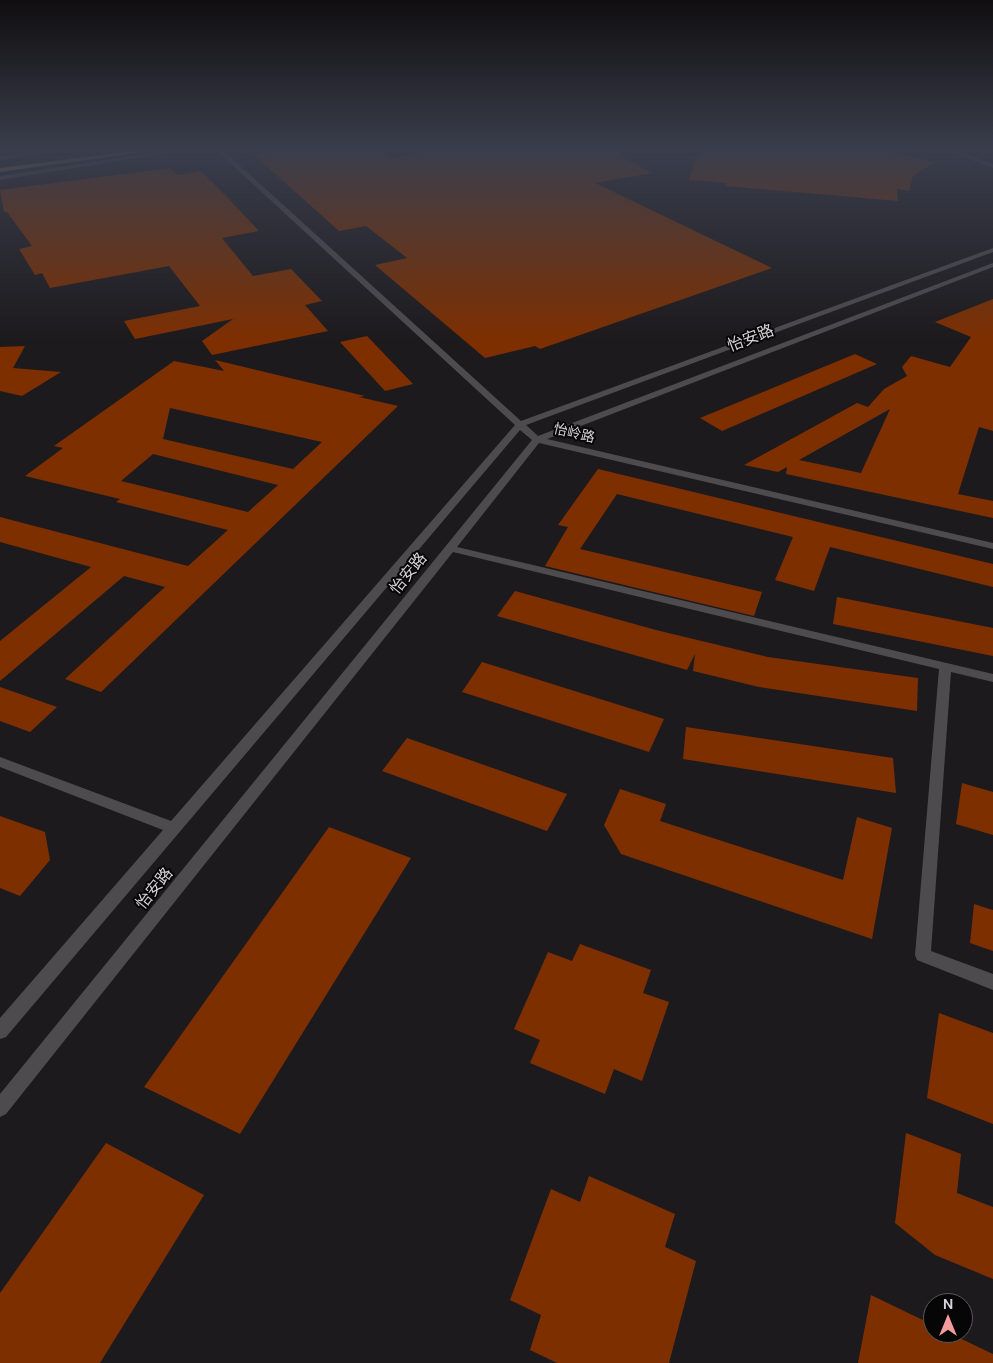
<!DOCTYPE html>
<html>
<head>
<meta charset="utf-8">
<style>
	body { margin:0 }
	#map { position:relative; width:993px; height:1363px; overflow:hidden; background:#1d1a1d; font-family:"DM Sans",sans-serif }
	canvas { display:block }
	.north { position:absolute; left:923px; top:1293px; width:50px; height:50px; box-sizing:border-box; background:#070607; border:1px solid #5a585a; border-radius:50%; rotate:0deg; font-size:14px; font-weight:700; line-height:20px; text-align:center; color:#d6d4d6 }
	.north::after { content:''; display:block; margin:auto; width:18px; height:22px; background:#f59b9c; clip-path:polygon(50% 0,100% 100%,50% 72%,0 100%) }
</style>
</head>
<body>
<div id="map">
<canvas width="993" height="1363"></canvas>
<div class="north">N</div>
</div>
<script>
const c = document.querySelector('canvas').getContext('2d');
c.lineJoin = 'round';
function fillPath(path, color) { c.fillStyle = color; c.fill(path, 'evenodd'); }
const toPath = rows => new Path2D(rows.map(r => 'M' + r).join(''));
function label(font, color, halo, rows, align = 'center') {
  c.font = font + ' "DM Sans","Noto Sans SC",sans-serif'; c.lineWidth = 4; c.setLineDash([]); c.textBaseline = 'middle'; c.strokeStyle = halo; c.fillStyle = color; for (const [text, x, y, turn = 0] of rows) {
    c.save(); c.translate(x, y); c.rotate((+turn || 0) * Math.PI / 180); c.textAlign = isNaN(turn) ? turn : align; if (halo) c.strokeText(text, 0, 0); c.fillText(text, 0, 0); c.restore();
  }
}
const building = toPath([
	[280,151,379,151,392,159,431,151,620,151,620,156,652,173,595,183,772,268,540,349,535,346,485,358,375,265,407,258,366,226,339,231,254,155],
	[705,151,883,151,935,162,913,176,909,191,897,189,898,201,726,186,727,183,689,180,695,160],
	[170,168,177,175,201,171,227,197,259,231,222,238,253,276,291,269,322,301,305,305,328,331,212,355,202,341,233,319,135,339,124,321,200,306,169,266,50,288,42,273,35,275,19,249,32,246,7,212,4,212,0,190],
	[993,299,993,431,979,427,958,494,993,501,993,518,786,474,787,467,778,472,744,465,857,403,868,407,884,389,907,376,902,367,911,356,950,367,971,337,935,322],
	[890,409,861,473,799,460,849,432],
	[367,336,413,384,385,391,340,342],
	[25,346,13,368,61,372,22,396,0,391,0,347],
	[855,354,877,364,722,431,700,418],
	[215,360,365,396,359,397,398,406,101,692,65,679,165,587,124,576,0,681,0,641,91,567,0,542,0,517,188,566,228,530,116,502,120,499,25,476,63,448,54,446,174,361,224,371],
	[170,408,322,442,293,469,163,439],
	[153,454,278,485,248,512,121,481],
	[598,469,993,564,993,587,830,547,814,591,775,580,793,537,617,494,580,549,762,592,754,616,545,566,568,527,558,525],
	[515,591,656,630,768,657,918,678,917,711,759,687,693,671,695,654,687,670,497,616],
	[837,597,993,628,993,656,833,624],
	[482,662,664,719,649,752,462,692],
	[0,687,57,707,30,732,0,721],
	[686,727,893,758,896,793,683,759],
	[407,738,567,794,547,831,382,771],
	[962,783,993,792,993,835,956,824],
	[620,789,666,804,660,821,843,880,857,817,892,828,872,939,621,854,604,825],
	[0,816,45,832,50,860,20,896,0,888],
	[329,827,411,858,240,1134,144,1087],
	[974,904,993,910,993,951,970,943],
	[580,944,651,970,643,993,669,1002,642,1081,614,1069,605,1094,530,1063,540,1040,514,1029,548,952,572,961],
	[939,1013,993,1033,993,1124,927,1098],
	[906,1133,961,1154,957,1193,993,1207,993,1279,935,1255,895,1223],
	[106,1143,204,1195,100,1363,0,1363,0,1293],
	[589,1176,675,1214,665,1247,696,1261,669,1363,557,1363,530,1350,541,1315,510,1300,551,1189,580,1202],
	[871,1295,933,1325,933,1333,949,1333,993,1354,993,1363,858,1363]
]);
const minor = toPath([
	[40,151,58,151,0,160,0,156,40,151],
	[166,151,182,151,0,180,0,176,166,151],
	[217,151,224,151,521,421,993,248,993,252,526,425,538,436,993,263,993,267,547,439,993,543,993,549,539,443,457,547,993,674,993,682,951,672,931,951,993,974,993,990,917,960,915,955,939,669,453,552,6,1114,0,1117,0,1094,532,440,520,430,6,1037,0,1039,0,1018,163,830,0,767,0,757,171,821,515,425,217,151],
	[949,151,958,151,993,164,993,168,949,151]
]);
const major = toPath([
	[133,151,151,151,0,172,0,168,133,151]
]);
const farStreetnames = [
	["怡岭路",574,434,13]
];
const streetNames = [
	["怡安路",751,339,-21],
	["怡安路",409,574,-51],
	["怡安路",155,889,-51]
];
fillPath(building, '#7e2f00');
fillPath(minor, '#4e4b4f');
fillPath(major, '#b0806e');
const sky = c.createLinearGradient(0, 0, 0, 342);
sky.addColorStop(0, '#100e10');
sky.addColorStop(0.44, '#3a3e4c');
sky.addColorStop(1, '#3a3e4c00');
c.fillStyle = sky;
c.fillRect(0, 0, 993, 342);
label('14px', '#d6d4d6', '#070607', farStreetnames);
label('16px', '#d6d4d6', '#070607', streetNames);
</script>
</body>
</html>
